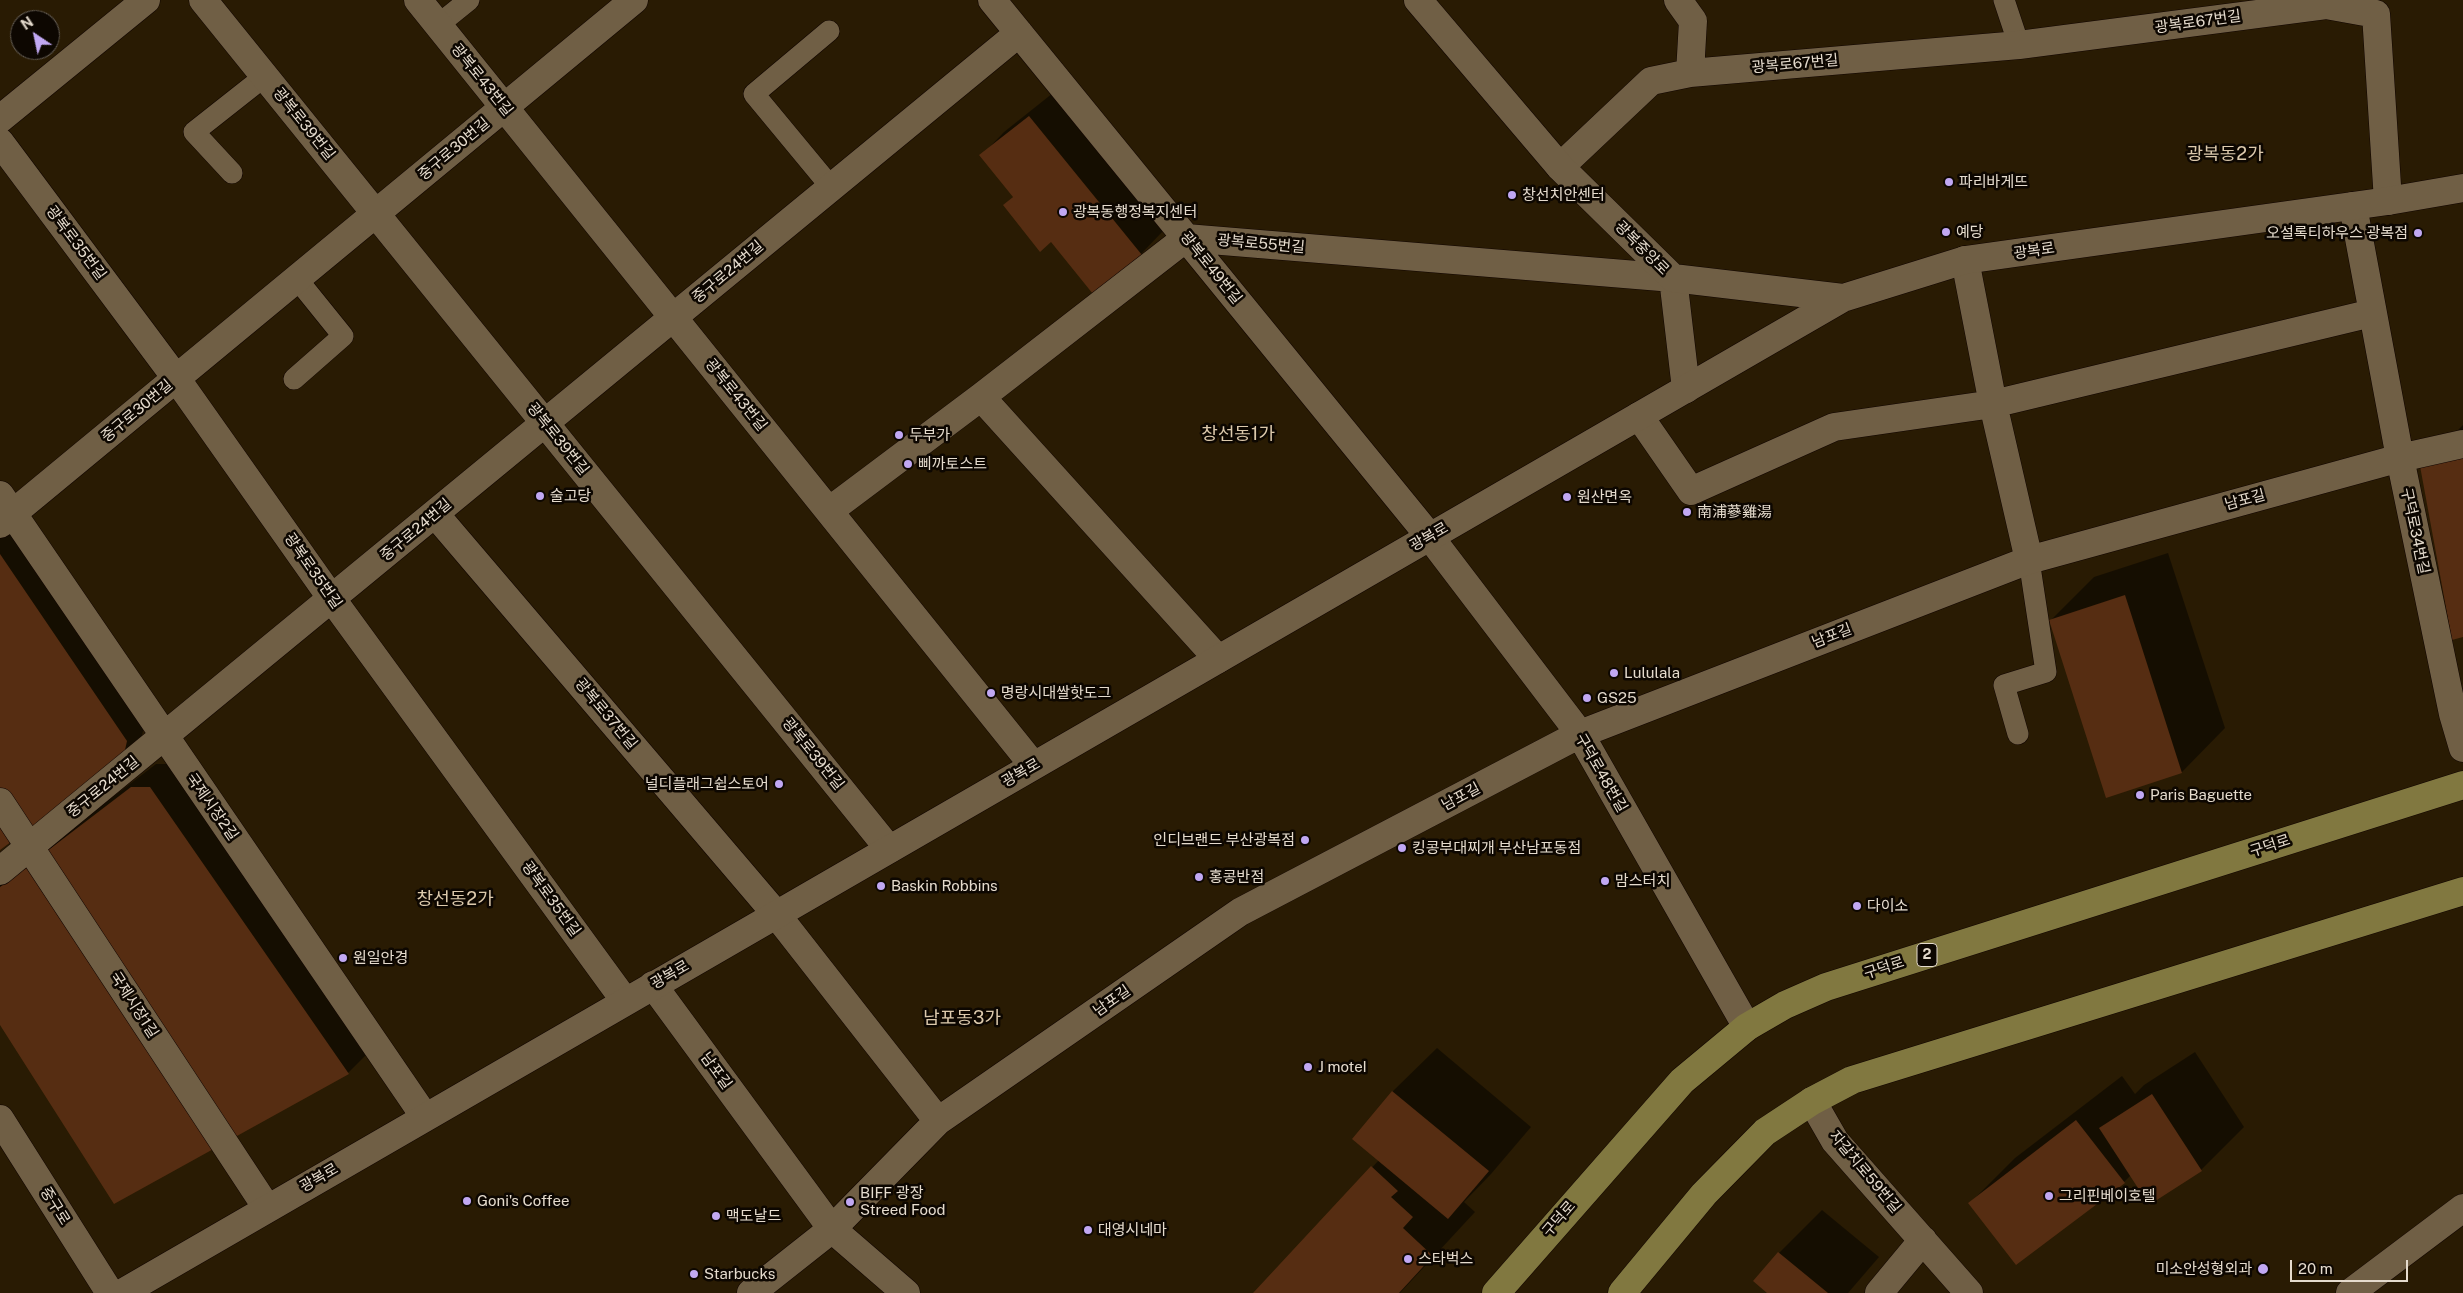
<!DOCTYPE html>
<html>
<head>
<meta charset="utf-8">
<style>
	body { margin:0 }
	#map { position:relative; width:2463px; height:1293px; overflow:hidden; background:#291b03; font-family:"Public Sans",sans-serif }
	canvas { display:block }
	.north { position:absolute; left:10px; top:10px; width:50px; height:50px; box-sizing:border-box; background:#0d0701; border:1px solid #635c53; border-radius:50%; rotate:326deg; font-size:14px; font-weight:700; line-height:20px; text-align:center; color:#e5dbcd }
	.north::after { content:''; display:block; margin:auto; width:18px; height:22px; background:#c1a8f3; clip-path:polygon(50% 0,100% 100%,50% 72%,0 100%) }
	.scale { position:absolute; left:2290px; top:1260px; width:118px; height:22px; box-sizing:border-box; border:2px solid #e5dbcd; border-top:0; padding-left:6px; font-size:15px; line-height:18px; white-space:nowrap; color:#e5dbcd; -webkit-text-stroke:4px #0d0701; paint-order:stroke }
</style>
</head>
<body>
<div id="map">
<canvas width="2463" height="1293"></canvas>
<div class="north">N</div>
<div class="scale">20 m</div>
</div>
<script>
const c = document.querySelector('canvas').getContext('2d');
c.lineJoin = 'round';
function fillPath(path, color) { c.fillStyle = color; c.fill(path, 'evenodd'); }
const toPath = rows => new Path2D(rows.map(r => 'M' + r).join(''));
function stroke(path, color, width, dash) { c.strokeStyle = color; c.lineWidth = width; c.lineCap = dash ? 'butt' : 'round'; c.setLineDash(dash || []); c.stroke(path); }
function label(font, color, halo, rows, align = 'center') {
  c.font = font + ' "Public Sans","Noto Sans KR",sans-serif'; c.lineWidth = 5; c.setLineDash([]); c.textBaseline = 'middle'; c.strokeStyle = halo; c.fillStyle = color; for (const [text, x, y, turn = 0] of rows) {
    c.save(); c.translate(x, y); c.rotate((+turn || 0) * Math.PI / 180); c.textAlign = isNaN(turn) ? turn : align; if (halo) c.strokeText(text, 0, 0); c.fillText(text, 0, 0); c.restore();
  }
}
const shadow = toPath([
	[1053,93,1164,230,1141,254,1093,292,1051,241,1004,205,1014,196,981,156,1004,132],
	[2463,425,2463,636,2422,466],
	[13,528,145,722,141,740,0,848,0,538],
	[2168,553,2225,728,2182,772,2107,796,2050,621,2094,577],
	[156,764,173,764,372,1049,349,1072,115,1203,0,1023,0,883],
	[1437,1048,1531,1127,1491,1174,1464,1202,1475,1212,1400,1293,1255,1293,1379,1160,1354,1139,1393,1091],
	[2195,1052,2244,1127,2201,1170,2131,1175,2124,1182,1970,1203,2015,1158,2122,1076,2135,1094,2144,1085],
	[1822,1210,1879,1257,1848,1293,1769,1293,1755,1281,1779,1253]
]);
const building = toPath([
	[1029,116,1142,255,1093,294,1051,242,1040,252,1003,205,1013,197,979,155],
	[2463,458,2463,637,2452,640,2420,466],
	[0,554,127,741,123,759,0,850],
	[2125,595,2182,773,2106,798,2049,620],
	[131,787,150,787,349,1074,114,1204,0,1025,0,887],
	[1392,1091,1489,1171,1448,1219,1352,1139],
	[2152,1094,2202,1171,2149,1205,2099,1128],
	[2076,1120,2125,1183,2016,1265,1968,1203],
	[1371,1166,1398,1191,1391,1197,1413,1217,1403,1228,1433,1256,1399,1293,1253,1293],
	[1778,1252,1828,1293,1767,1293,1753,1281]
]);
const lane = toPath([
	[2004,0,2019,45],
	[438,25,469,0],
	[829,31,754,94,831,187],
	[232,173,194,132,265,76],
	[294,379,343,336,297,279],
	[2018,734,2004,685,2046,672,2029,560]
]);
const street = toPath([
	[203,0,889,849],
	[418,0,1033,765],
	[992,0,1430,537,1580,734,1747,1027],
	[1690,73,2019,45,2326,5,2376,14,2388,201],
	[0,119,146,0],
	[0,142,176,378,332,599,625,1001],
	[1560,167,1651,81,1690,73,1693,21,1678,0],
	[2353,206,2400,458,2453,714,2463,748],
	[1965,260,1993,404,2029,560],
	[981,397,1218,659],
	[1639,416,1691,491,1834,427,1993,404,2372,313],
	[0,495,425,1117],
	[829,511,981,397,1186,238,1673,278,1686,389],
	[435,514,776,914,938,1121],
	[0,524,634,0],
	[0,802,267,1208],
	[0,871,1019,33],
	[653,985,832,1229,938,1121,1240,912,1580,734,2029,560,2400,458,2463,444],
	[1812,1101,1835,1141,1969,1293],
	[751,1293,832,1229,906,1293],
	[1879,1293,1923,1240]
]);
const secondary = toPath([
	[1418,0,1560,167,1673,278,1843,298],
	[0,1119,110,1293],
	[122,1293,1843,298,1965,260,2388,201,2463,188],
	[2350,1293,2463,1208]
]);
const primary = toPath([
	[1496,1293,1682,1081,1747,1027,1785,1005,1826,987,2463,785],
	[1622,1293,1704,1194,1765,1132,1812,1101,1852,1080,2463,891]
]);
const markers = [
	[1949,182,5,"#c1a8f3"],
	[1512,195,5,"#c1a8f3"],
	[1063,212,5,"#c1a8f3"],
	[1946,232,5,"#c1a8f3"],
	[2418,233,5,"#c1a8f3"],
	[899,435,5,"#c1a8f3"],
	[908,464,5,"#c1a8f3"],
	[540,496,5,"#c1a8f3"],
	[1567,497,5,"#c1a8f3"],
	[1687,512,5,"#c1a8f3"],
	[1614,673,5,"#c1a8f3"],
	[991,693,5,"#c1a8f3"],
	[1587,698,5,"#c1a8f3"],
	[779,784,5,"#c1a8f3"],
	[2140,795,5,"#c1a8f3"],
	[1305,840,5,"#c1a8f3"],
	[1402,848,5,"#c1a8f3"],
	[1199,877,5,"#c1a8f3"],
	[1605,881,5,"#c1a8f3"],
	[881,886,5,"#c1a8f3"],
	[1857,906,5,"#c1a8f3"],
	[343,958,5,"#c1a8f3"],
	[1308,1067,5,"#c1a8f3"],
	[2049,1196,5,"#c1a8f3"],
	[467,1201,5,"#c1a8f3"],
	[850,1202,5,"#c1a8f3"],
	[716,1216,5,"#c1a8f3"],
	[1088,1230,5,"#c1a8f3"],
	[1408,1259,5,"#c1a8f3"],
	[2263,1269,6,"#c1a8f3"],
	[694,1274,5,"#c1a8f3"]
];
const shields = [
	[1927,955,20]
];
const shieldNames = [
	["2",1927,955]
];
const streetNames = [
	["광복로67번길",2198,22,-8],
	["광복로67번길",1795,64,-5],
	["광복로43번길",482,80,51],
	["광복로39번길",304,124,51],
	["중구로30번길",454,149,-40],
	["광복로35번길",76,243,53],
	["광복로55번길",1261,244,5],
	["광복중앙로",1642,248,45],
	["광복로",2034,251,-8],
	["광복로49번길",1211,268,51],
	["중구로24번길",728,272,-40],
	["광복로43번길",736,395,51],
	["중구로30번길",137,411,-40],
	["광복로39번길",558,439,51],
	["남포길",2245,500,-15],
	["중구로24번길",416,530,-40],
	["구덕로34번길",2415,531,78],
	["광복로",1429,537,-30],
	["광복로35번길",313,571,55],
	["남포길",1832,636,-21],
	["광복로37번길",606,714,50],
	["광복로39번길",813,754,51],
	["광복로",1021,773,-30],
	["구덕로48번길",1601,773,60],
	["중구로24번길",103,787,-39],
	["남포길",1461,797,-28],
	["국제시장2길",212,807,55],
	["구덕로",2270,846,-18],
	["광복로35번길",551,899,54],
	["구덕로",1884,968,-18],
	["광복로",670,975,-30],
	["남포길",1112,1001,-35],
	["국제시장1길",134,1005,57],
	["남포길",716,1071,54],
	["자갈치로59번길",1865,1172,50],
	["광복로",319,1178,-30],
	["중구로",55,1206,58],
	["구덕로",1559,1219,-49]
];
const poiNames = [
	["파리바게뜨",1959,182],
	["창선치안센터",1522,195],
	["광복동행정복지센터",1073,212],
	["예당",1956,232],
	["오설록티하우스 광복점",2408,233,"right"],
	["두부가",909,435],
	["삐까토스트",918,464],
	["술고당",550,496],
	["원산면옥",1577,497],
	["南浦蔘雞湯",1697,512],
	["Lululala",1624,673],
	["명랑시대쌀핫도그",1001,693],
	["GS25",1597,698],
	["널디플래그쉽스토어",769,784,"right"],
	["Paris Baguette",2150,795],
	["인디브랜드 부산광복점",1295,840,"right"],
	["킹콩부대찌개 부산남포동점",1412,848],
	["홍콩반점",1209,877],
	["맘스터치",1615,881],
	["Baskin Robbins",891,886],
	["다이소",1867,906],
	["원일안경",353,958],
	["J moteI",1318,1067],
	["BIFF 광장",860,1193],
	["Streed Food",860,1210],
	["그리핀베이호텔",2059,1196],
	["Goni's Coffee",477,1201],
	["맥도날드",726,1216],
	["대영시네마",1098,1230],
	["스타벅스",1418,1259],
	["미소안성형외과",2252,1269,"right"],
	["Starbucks",704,1274]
];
const quarterNames = [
	["광복동2가",2225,154],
	["창선동1가",1238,434],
	["창선동2가",455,899],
	["남포동3가",962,1018]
];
fillPath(shadow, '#0007');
fillPath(building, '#562d12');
stroke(lane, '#110500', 22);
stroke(street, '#110500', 29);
stroke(secondary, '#110500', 29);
stroke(primary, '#110500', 29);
stroke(lane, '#705f45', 21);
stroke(street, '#705f45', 28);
stroke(secondary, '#705f45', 28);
stroke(primary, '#817840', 28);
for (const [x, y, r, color] of markers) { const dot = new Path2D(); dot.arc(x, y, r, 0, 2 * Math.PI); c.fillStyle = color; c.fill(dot); stroke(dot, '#0d0701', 2); }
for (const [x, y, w] of shields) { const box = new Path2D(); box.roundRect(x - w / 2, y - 11.5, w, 23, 4); c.fillStyle = '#0d0701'; c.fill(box); stroke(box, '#e5dbcd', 1); }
label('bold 14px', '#e5dbcd', null, shieldNames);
label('15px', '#e5dbcd', '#0d0701', streetNames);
label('15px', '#e5dbcd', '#0d0701', poiNames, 'left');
label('18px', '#dcc9ac', '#0d0701', quarterNames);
</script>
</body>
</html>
